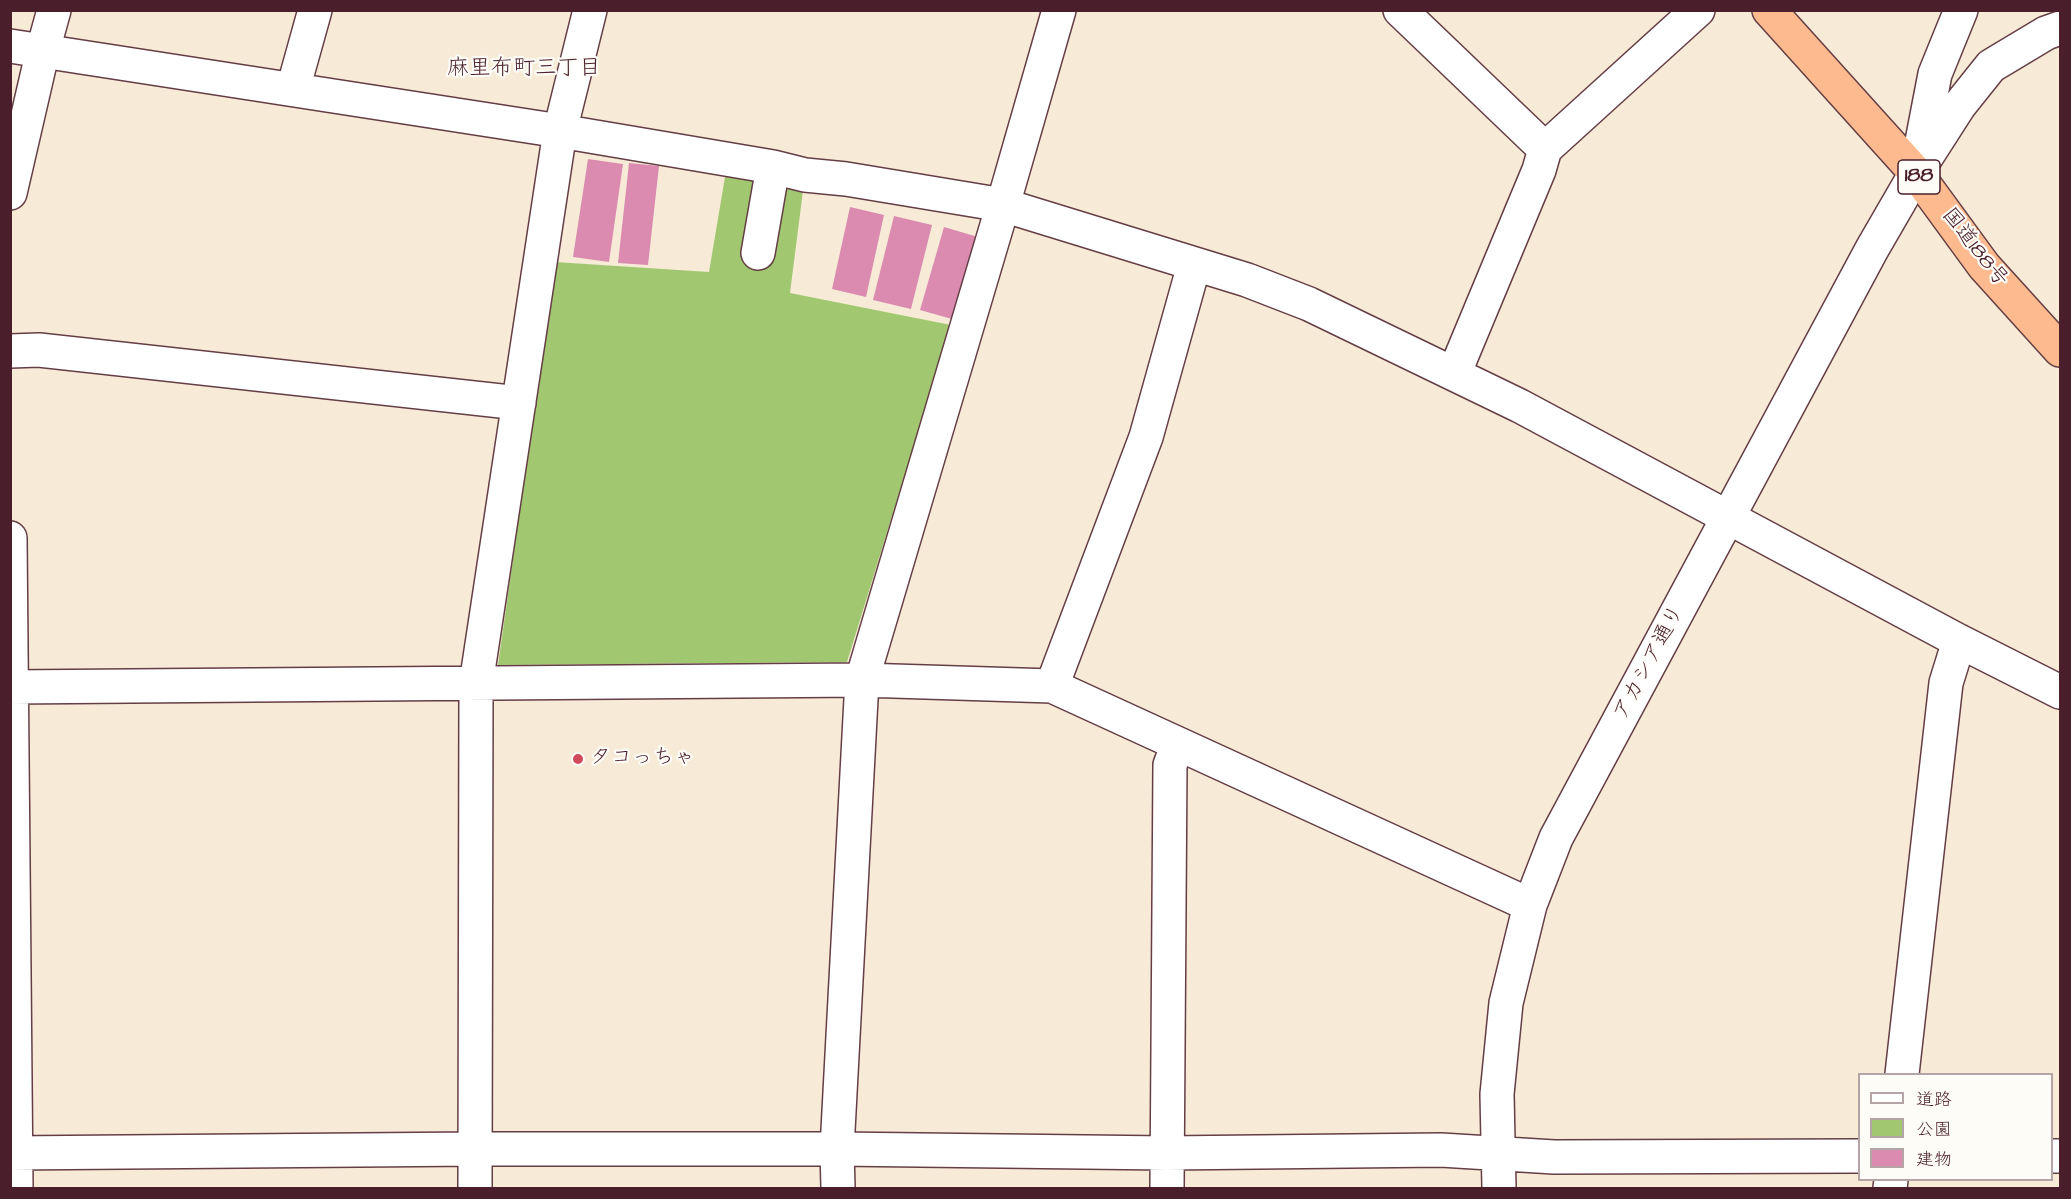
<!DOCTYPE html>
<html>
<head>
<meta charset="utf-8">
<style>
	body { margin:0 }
	#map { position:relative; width:2071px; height:1199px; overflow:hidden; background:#f7ebd8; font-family:"Architects Daughter","Klee One",sans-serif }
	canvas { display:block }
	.frame { position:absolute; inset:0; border:12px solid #4a1f2b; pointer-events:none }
	.legend { position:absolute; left:1858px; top:1073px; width:195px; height:108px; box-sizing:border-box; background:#fdfcf7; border:2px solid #b5a4a5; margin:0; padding:8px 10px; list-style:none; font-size:18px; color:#4a1f2b }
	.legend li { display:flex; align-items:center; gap:12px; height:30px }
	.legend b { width:30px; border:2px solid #b5a4a5 }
</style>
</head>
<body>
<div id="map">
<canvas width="2071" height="1199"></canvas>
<div class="frame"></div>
<ul class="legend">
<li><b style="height:8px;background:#fff"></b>道路</li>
<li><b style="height:16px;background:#a2c771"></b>公園</li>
<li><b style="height:16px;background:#da8baf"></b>建物</li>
</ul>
</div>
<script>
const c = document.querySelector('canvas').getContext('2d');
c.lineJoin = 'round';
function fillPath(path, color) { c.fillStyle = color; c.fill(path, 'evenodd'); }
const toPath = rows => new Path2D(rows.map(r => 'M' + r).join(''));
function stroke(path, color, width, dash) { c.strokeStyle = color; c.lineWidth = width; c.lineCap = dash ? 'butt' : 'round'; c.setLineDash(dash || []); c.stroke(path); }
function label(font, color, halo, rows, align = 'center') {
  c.font = font + ' "Architects Daughter","Klee One",sans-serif'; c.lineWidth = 4.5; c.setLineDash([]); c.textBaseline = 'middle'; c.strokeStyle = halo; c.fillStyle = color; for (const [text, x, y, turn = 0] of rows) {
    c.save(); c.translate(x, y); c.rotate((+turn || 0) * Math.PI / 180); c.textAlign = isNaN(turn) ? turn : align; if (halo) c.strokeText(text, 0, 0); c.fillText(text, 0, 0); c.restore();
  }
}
const green = toPath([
	[728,159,805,175,790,293,951,325,847,662,498,665,555,262,709,272]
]);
const building = toPath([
	[588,159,623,164,609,262,573,257],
	[629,163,659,166,648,265,618,263],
	[850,207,884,215,866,297,832,289],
	[894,216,932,225,911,309,873,300],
	[944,227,978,237,952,319,920,310]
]);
const minor = toPath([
	[1400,10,1545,149,1698,10],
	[10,46,560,131,773,167,805,175,846,179,1003,205,1247,280,1309,304,1520,406,1959,641,2060,692],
	[293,89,315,10],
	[1919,157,1935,74,1961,10],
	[10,193,43,50,54,10],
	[758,253,773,167],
	[10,351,39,350,519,403],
	[1454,374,1539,170,1545,149],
	[10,538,16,1188],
	[1052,686,1146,437,1194,265],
	[10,687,862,680,1052,686,1530,905],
	[1902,1074,1946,683,1959,641],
	[10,1153,475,1149,837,1149,1167,1153,1441,1150,1554,1157,1860,1156],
	[2052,1156,2060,1156],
	[475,1188,476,684,560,131,590,10],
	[838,1188,837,1149,862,680,1003,205,1059,10],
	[1167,1188,1170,765,1178,744],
	[1499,1188,1497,1094,1506,1003,1530,905,1556,838,1872,249,1916,173,1959,106,1991,66,2046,33,2060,28],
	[1890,1188,1891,1180]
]);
const highway = toPath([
	[1769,10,1916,173,1984,266,2060,350]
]);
const markers = [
	[578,759,6,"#d1495b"]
];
const shields = [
	[1919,177,42]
];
const shieldNames = [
	["188",1919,177]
];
const streetNames = [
	["国道188号",1974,248,52],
	["アカシア通り",1650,663,-62]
];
const poiNames = [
	["タコっちゃ",590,759]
];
const neighbourhoodNames = [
	["麻里布町三丁目",524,69]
];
fillPath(green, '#a2c771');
fillPath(building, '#da8baf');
stroke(minor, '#643e45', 36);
stroke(highway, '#643e45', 36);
stroke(minor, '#fff', 33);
stroke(highway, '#fcba8e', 33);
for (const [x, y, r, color] of markers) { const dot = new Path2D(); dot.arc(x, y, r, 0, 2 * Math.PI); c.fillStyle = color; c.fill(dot); stroke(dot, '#fdfcf7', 2); }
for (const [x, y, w] of shields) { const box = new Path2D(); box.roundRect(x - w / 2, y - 17, w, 34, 4.5); c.fillStyle = '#fdfcf7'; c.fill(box); stroke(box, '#4a1f2b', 1.5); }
label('bold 20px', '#4a1f2b', null, shieldNames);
label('21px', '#4a1f2b', '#fdfcf7', streetNames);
label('21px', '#4a1f2b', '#fdfcf7', poiNames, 'left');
label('22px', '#4a1f2b', '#fdfcf7', neighbourhoodNames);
</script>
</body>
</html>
